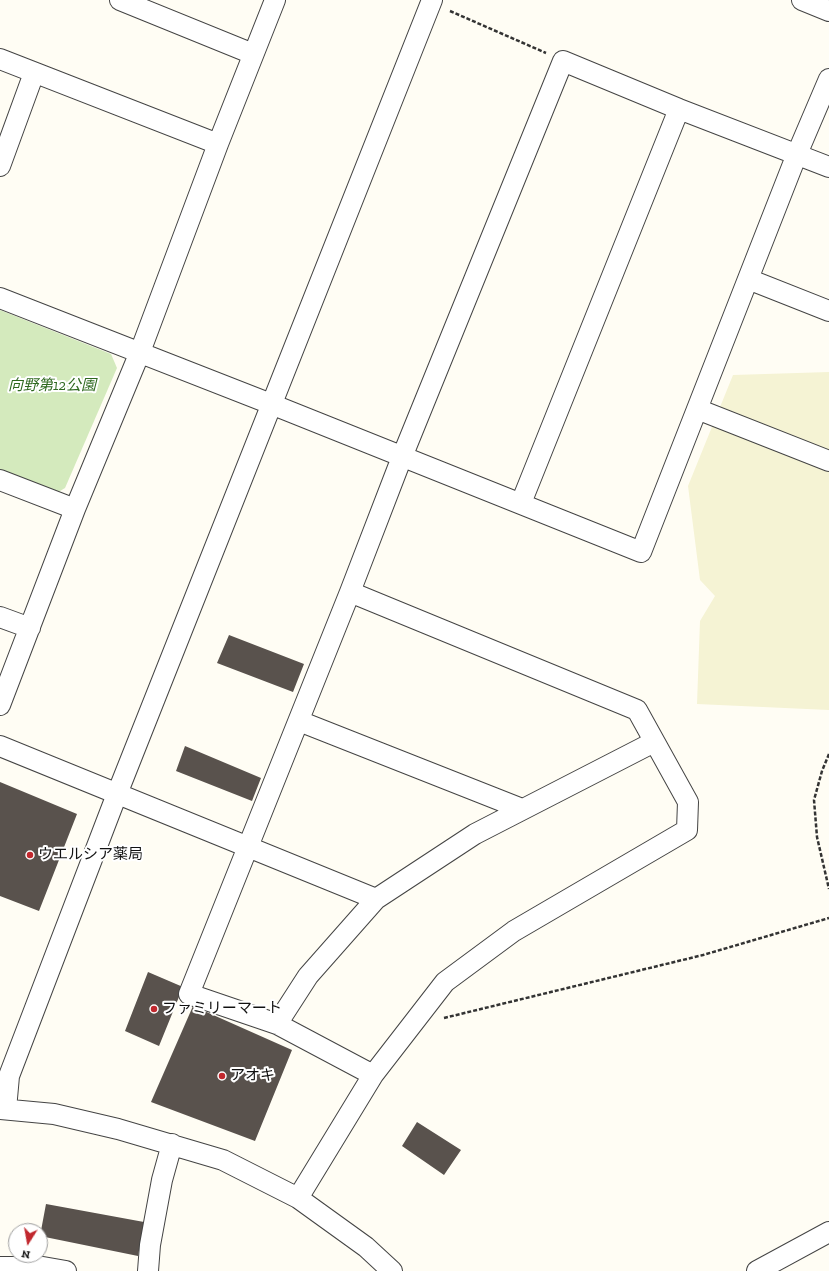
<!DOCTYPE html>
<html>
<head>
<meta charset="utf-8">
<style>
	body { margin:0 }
	#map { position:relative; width:829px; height:1271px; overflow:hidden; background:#fffdf4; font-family:"Zilla Slab",serif }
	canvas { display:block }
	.north { position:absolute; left:8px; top:1223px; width:40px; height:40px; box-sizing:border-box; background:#fff; border:1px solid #a0a0a0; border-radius:50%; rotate:191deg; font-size:11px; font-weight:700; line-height:16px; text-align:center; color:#111 }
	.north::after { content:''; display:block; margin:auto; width:14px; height:18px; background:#c1282e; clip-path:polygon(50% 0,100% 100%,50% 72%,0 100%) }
</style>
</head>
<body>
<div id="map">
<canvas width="829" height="1271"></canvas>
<div class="north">N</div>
</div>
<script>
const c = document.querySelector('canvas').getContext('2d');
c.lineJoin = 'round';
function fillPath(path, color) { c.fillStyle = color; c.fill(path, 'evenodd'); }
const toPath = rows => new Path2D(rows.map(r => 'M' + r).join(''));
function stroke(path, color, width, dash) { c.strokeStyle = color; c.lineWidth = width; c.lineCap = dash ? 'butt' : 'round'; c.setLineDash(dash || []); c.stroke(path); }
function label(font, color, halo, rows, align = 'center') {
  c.font = font + ' "Zilla Slab","Noto Sans JP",serif'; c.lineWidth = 4; c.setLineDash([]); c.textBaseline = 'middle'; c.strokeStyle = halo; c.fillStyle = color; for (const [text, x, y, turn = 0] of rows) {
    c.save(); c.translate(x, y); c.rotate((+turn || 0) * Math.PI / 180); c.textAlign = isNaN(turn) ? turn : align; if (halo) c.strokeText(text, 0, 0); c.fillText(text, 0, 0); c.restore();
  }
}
const farmland = toPath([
	[829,372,829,710,697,704,700,621,715,596,700,580,688,486,733,375]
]);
const green = toPath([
	[0,310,111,354,117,368,65,488,55,494,0,472]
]);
const building = toPath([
	[229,635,304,664,293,692,217,663],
	[185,746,261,778,252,801,176,771],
	[0,782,77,814,39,911,0,896],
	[148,972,183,987,159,1046,125,1031],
	[193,1006,292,1050,255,1141,151,1102],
	[417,1122,461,1150,444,1175,402,1146],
	[46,1204,144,1222,138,1256,40,1236]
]);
const path = toPath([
	[450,11,546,53],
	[829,754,822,771,814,800,817,837,829,889],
	[444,1018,703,955,829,918]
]);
const minor = toPath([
	[120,0,253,54],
	[802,0,829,11],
	[0,59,218,144],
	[0,166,34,73],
	[748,279,829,311],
	[0,298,271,404,641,552,797,154,829,79],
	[697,409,829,461],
	[0,480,75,509],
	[521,503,679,109],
	[350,592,637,710,688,802,687,830,514,931,445,982,373,1075,277,1024,189,994,350,592,402,457,563,61,679,109,829,167],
	[0,617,30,628],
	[0,705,75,509,140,352,218,144,275,0],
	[299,721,522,809],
	[0,746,376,899],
	[277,1024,308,976,376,899,475,834,654,742],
	[0,1109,54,1114,118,1129,223,1160,298,1198,366,1247,392,1271],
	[6,1109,9,1076,117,794,432,0],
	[298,1198,373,1075],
	[0,1267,43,1267,66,1271],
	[148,1271,150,1245,162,1180,172,1144],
	[757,1271,829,1232]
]);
const markers = [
	[30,855,4,"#c1282e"],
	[154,1009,4,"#c1282e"],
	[222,1076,4,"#c1282e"]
];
const parkNames = [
	["向野第12公園",52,386]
];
const poiNames = [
	["ウエルシア薬局",38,855],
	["ファミリーマート",162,1009],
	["アオキ",230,1076]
];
fillPath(farmland, '#f5f3d4');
fillPath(green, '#d4eabd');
fillPath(building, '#59524d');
stroke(minor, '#444', 22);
stroke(path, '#333', 2.5, [4, 2]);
stroke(minor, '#fff', 20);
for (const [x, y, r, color] of markers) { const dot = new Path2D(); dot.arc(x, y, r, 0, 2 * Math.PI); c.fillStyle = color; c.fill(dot); stroke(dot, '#fff', 1.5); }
label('italic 15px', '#2f6920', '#fff', parkNames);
label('15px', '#111', '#fff', poiNames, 'left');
</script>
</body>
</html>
